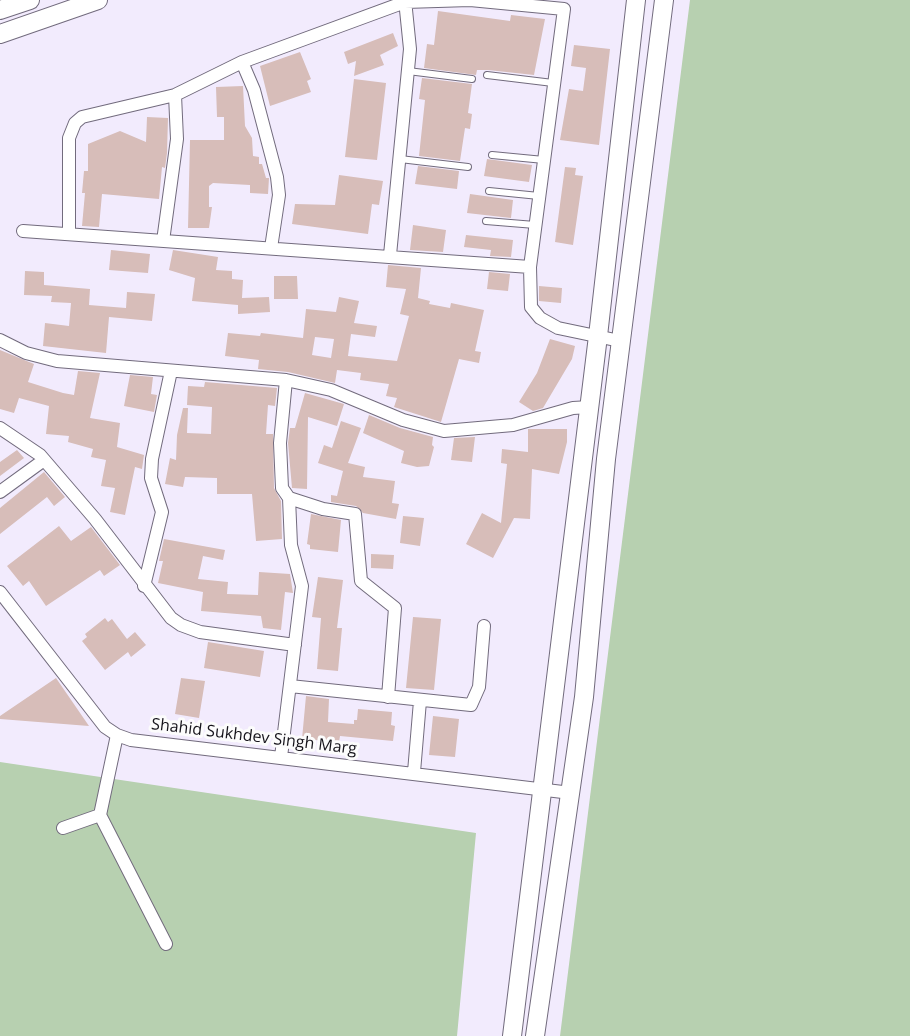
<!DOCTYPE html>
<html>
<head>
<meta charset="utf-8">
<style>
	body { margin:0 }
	canvas { display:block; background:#f2ebfd }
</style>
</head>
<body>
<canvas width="910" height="1036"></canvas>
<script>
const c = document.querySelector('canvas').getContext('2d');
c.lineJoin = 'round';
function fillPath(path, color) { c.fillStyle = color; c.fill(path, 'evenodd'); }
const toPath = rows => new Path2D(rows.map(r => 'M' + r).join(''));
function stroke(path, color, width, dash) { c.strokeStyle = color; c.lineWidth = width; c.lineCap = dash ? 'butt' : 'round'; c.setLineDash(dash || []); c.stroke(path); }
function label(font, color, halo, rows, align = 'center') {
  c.font = font + ' "Open Sans",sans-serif'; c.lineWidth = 6; c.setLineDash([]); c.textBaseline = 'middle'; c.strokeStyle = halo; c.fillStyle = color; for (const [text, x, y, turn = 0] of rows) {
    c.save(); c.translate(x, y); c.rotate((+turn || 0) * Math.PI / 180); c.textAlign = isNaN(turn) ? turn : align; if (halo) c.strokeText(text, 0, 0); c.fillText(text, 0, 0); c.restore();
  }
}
const green = toPath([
	[690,0,910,0,910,1036,560,1036],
	[0,762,476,833,457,1036,0,1036]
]);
const building = toPath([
	[438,11,510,21,511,15,545,19,534,75,488,70,477,70,476,75,424,68,427,44,434,45],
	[393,33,398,46,380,55,384,65,354,76,356,61,348,64,344,52],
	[574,45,610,49,599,145,560,140,569,89,583,91,586,68,571,66],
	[300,52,311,79,307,81,311,92,270,106,260,66],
	[422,78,472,84,468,113,472,114,470,129,465,128,460,161,419,156,425,100,419,99],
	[354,79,386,83,377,160,345,157],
	[243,86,245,126,252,138,253,156,259,157,259,164,262,164,266,178,269,178,268,194,250,193,250,185,213,183,209,186,209,207,212,207,209,228,188,228,190,140,224,140,224,117,217,117,216,87],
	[147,117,168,118,167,153,165,168,162,167,159,199,102,194,99,227,82,226,85,193,82,193,84,171,88,171,88,144,120,131,146,142],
	[487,159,532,165,529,182,484,176],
	[418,166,459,171,457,189,415,184],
	[565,167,576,168,575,175,583,176,573,245,555,242],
	[339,175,383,181,379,205,372,204,368,234,292,224,295,204,335,205],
	[470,194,513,200,511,218,467,213],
	[413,225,446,230,443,252,410,250],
	[466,235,513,240,511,257,490,256,491,250,464,247],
	[111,250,150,254,148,273,109,270],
	[173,250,218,257,216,270,232,271,232,279,243,280,242,298,269,297,270,312,238,314,238,305,192,301,195,278,169,270],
	[388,265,421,268,418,298,430,301,429,304,450,308,451,303,484,310,475,351,481,352,479,363,459,359,441,422,394,407,397,398,386,396,389,384,360,380,361,373,337,370,335,383,288,372,258,369,259,360,225,356,228,333,260,336,261,333,303,338,306,309,336,312,339,297,359,301,354,323,377,326,375,337,351,334,348,356,397,361,409,316,400,314,406,289,386,287],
	[315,337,334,339,331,358,312,355],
	[25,271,44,272,44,285,90,289,89,305,126,308,127,292,155,294,152,321,109,317,106,353,43,346,45,323,69,326,71,303,51,302,52,296,24,295],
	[489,272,510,274,508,291,487,289],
	[274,276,297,276,298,299,274,299],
	[539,286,562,288,561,303,539,301],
	[550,339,575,346,572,359,543,408,533,411,519,402,537,373],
	[0,350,34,364,28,382,63,393,74,395,78,371,100,373,90,418,120,423,117,447,144,455,142,469,135,467,125,515,110,512,115,488,101,486,106,460,91,457,93,449,68,442,69,436,46,434,49,406,19,398,14,413,0,409],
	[130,375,153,377,151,394,157,395,154,412,124,406],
	[205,382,277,388,275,406,268,405,266,434,273,434,274,488,281,501,282,539,256,541,252,494,217,494,217,478,185,477,183,487,165,484,170,458,176,460,177,435,183,408,188,408,187,433,211,434,212,407,187,405,188,386,204,387],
	[305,393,344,404,337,426,308,417,307,489,292,488,288,443,290,428,295,428],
	[369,415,400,428,433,437,432,445,434,447,429,466,417,467,401,463,404,451,363,433],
	[341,421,361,428,348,463,365,467,363,477,395,481,392,503,399,504,396,519,363,513,356,506,331,502,331,495,337,496,343,471,318,463,324,445,332,448],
	[528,429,567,429,567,442,559,474,532,469,530,519,514,518,493,558,466,544,482,513,501,523,507,464,501,463,502,449,528,452],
	[475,437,472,462,451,460,454,438],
	[17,450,24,458,0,476,0,462],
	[44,472,65,497,54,506,47,497,0,534,0,508],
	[311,514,341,520,338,552,310,549,310,545,307,544],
	[403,516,424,518,420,546,400,543],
	[59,526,71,541,91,527,120,565,104,576,100,570,46,606,29,581,23,586,7,566],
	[164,539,225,550,223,560,203,556,198,579,228,582,227,594,258,595,259,572,290,574,293,593,285,592,281,630,263,628,261,616,201,611,203,592,158,583,163,561,159,561],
	[371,554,394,555,393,569,371,568],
	[318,577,343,580,337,628,342,628,338,671,317,669,321,618,312,617],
	[413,617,441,619,434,690,406,688],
	[105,618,108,622,112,619,127,639,135,632,146,645,131,657,128,652,105,670,82,641,87,637,85,634],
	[208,642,264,651,260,677,204,668],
	[56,678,89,726,0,719,0,716],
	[181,678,205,681,199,718,175,714],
	[306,696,329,699,328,722,354,724,354,720,357,720,358,709,392,712,391,725,395,726,393,741,340,736,339,742,302,739],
	[433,716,459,719,455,757,429,755]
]);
const lane = toPath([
	[408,71,472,79],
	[487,75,553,83],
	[492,155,544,160],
	[400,159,468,167],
	[489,191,539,196],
	[486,221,535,225]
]);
const street = toPath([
	[242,62,254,90,277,177,279,195,271,248],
	[23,231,530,267],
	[69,234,69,138,75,123,82,117,175,95,242,62,405,2,470,0,564,9,530,267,531,307,540,318,558,328,620,341],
	[163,241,177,139,175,95],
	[390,255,410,49,405,0],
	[0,340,26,353,57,361,286,380,331,390,403,420,444,431,513,425,573,408,590,407],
	[286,380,280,443,282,488,289,498,323,509,355,514,361,581,395,608,388,697],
	[0,428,40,455,95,519,171,618,181,625,200,632,295,645],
	[0,492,44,460],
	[144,586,162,512,151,478,152,459,171,371],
	[0,592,105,727,117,735,131,740,571,793],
	[290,686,471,705,479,687,484,626],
	[117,735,100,815,166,944],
	[281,757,302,586,291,545,289,498],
	[414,772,420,701],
	[63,828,100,815]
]);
const secondary = toPath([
	[0,10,30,0],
	[0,34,98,0],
	[512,1036,598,336,636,0],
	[535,1036,584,697,606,459,664,0]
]);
const streetNames = [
	["Shahid Sukhdev Singh Marg",254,737,7]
];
fillPath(green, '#b7d0b0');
fillPath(building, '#d7bdb9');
stroke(lane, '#726b7d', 8);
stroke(street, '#726b7d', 14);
stroke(secondary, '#726b7d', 20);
stroke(lane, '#fff', 6);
stroke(street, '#fff', 12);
stroke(secondary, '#fff', 18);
label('16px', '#16141b', '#fcfcfc', streetNames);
</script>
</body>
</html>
